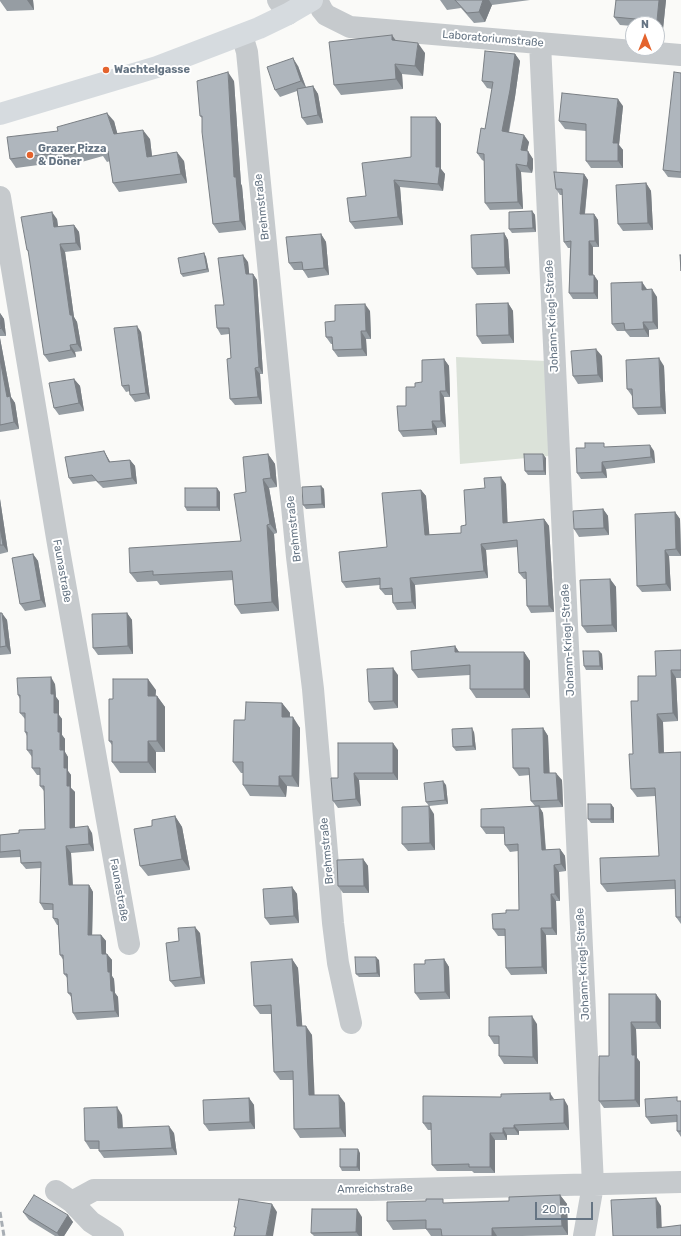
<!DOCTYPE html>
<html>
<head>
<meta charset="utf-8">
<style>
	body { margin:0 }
	#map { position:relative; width:681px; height:1236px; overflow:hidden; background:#fafaf8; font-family:Rubik,sans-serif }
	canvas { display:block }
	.north { position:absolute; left:625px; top:16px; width:40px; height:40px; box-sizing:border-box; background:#fff; border:1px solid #c1c7cd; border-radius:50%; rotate:0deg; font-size:11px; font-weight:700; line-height:16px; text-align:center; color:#657483 }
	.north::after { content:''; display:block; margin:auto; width:14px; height:18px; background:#e4632d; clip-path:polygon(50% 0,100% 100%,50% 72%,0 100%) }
	.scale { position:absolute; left:535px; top:1202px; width:58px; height:18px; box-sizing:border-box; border:2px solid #657483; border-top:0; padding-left:5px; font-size:12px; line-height:14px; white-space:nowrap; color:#657483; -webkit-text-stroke:3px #fff; paint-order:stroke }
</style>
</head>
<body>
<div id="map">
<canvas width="681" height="1236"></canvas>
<div class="north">N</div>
<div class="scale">20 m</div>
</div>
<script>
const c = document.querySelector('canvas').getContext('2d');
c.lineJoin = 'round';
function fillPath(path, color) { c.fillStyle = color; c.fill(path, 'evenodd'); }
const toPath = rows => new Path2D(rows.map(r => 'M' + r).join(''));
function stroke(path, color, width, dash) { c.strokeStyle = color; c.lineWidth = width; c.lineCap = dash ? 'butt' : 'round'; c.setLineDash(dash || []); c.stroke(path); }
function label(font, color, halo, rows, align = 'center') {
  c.font = font + ' Rubik,sans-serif'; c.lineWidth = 4; c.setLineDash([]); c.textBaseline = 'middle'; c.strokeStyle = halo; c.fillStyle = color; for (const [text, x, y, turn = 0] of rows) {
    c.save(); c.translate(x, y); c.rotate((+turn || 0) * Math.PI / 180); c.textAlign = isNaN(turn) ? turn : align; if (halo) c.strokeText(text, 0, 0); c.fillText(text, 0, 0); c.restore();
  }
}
const green = toPath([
	[456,357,546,361,549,456,460,464]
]);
const minor = toPath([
	[278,0,288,14],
	[317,0,322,10,326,15,350,27,681,55],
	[242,35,247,52,297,557,313,689,333,923,338,963,351,1023],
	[540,43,593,1185,584,1236],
	[0,197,58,544,129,944],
	[56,1191,72,1202,91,1222,113,1236],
	[72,1202,94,1190,371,1190,681,1182]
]);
const secondary = toPath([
	[0,114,157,67,259,28,288,14,312,0]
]);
const rail = toPath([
	[0,1212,4,1236]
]);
const wall = toPath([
	[0,0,33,0,34,10,7,11,0,1],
	[440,0,530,0,492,5,485,22,474,23,461,8,447,10],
	[666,0,663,29,657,28,657,24,633,24,633,26,620,25,614,17],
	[395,40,425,53,423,76,402,74,403,89,341,95,334,85],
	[515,54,520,61,515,97,509,133,529,142,527,151,533,159,533,168,532,173,521,172,523,209,490,210,485,203,484,161,482,160,477,153,485,129,492,89,487,88,482,81],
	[298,66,306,87,313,86,318,94,323,123,307,125,302,118,297,91,280,97,275,90],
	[681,73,681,178,668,177,663,170],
	[234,81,241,184,242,186,246,230,219,233,213,224,202,118,200,116],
	[623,106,619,145,623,150,623,168,591,168,586,161,586,131,565,129,559,121],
	[436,117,441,124,441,169,445,174,443,191,400,187,403,225,355,229,350,222,366,196,411,157],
	[114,121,117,134,150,139,152,156,184,161,187,183,119,192,113,183,110,161,107,162,103,156,71,165,68,161,16,168,10,159,58,131],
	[584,174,588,180,585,214,594,214,598,220,599,247,593,247,593,275,598,281,598,299,573,299,569,293,570,248,568,248,564,242,563,195,560,195,556,189],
	[646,183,651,191,653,230,623,231,618,224],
	[532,211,535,215,536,232,512,233,509,229],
	[57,219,58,227,74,225,79,232,81,250,65,252,74,317,77,322,82,351,75,352,76,357,49,362,44,355,29,253,27,250],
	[504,233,508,240,510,274,477,275,472,268],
	[321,234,326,242,329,275,308,278,303,270,294,270,289,263],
	[204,253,206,257,209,272,183,277,181,274],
	[248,262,249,274,253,274,257,280,263,374,260,374,262,404,235,405,230,399,231,358,229,334,221,335,217,328,224,305],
	[642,282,647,289,657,297,658,329,649,330,649,337,630,337,625,331,617,331,612,324],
	[508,303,513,311,514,343,482,344,477,336],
	[370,311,371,339,366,339,367,356,338,357,333,350,333,344,331,344,326,337,335,321],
	[0,313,4,319,6,336,0,336],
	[141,332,150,399,135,402,130,395,130,391,126,392,122,386],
	[0,338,11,397,15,403,19,429,0,432],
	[602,356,603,382,578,384,573,376],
	[444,359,449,366,450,397,444,397,446,427,437,428,437,435,403,437,399,431,406,406,415,387,422,382],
	[664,366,666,414,638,415,633,408,632,396,627,389],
	[74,379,80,386,84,411,59,415,54,408],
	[606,447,654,451,655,463,606,469,607,478,581,479,577,473],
	[104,451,110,462,130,460,135,466,137,484,103,488,96,481,73,484,69,478],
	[268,454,275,464,277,487,269,488,277,533,274,534,279,611,241,614,235,605,233,580,160,585,157,581,137,582,130,573,241,541,246,492],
	[546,458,546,475,528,475,525,471],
	[506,484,507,523,544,519,549,526,554,612,531,613,527,606,526,579,524,579,519,573,518,547,486,550,488,578,415,585,416,609,397,610,393,603,392,595,385,595,380,589,380,585,346,588,342,582,387,547,421,490,426,496,429,535,461,533,485,488],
	[321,486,324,489,325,508,306,509,303,505],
	[220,492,220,511,187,511,185,507],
	[0,499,8,552,0,554],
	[603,509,608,516,609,535,579,537,574,529],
	[675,512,680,519,681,556,669,556,671,591,642,592,637,586],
	[33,554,38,561,46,607,25,611,20,604],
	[610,579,616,587,617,632,587,633,582,626],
	[0,613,7,620,11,654,0,655],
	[127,613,132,620,133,654,98,655,93,648],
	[455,646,459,652,524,652,530,661,530,698,476,698,470,689,470,675,418,678,412,670],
	[681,650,681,678,676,678,678,721,663,722,664,753,681,752,681,924,676,917,675,889,607,892,601,884,659,856,656,796,637,797,631,789,633,754,638,701,656,676],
	[599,651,602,654,603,670,586,670,584,666],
	[398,675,398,708,374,710,369,702],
	[55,684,56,697,59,701,59,715,62,719,62,735,65,739,65,752,68,757,68,771,71,775,71,788,75,792,75,827,92,833,94,851,71,853,73,885,89,885,93,892,92,935,101,935,106,941,106,954,107,954,112,960,112,976,114,979,115,993,118,997,119,1017,77,1020,73,1013,72,998,68,993,68,979,64,974,64,961,60,955,58,925,57,925,53,918,53,910,44,910,40,903,41,868,26,869,21,863,21,857,0,858,0,835,19,833,45,829,44,791,40,786,40,775,37,775,32,768,32,757,27,750,27,736,25,732,25,719,20,713,20,699,18,695],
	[156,690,155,696,157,696,165,707,165,752,156,752,156,773,120,773,112,762,112,745,109,741,113,699],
	[282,703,290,713,290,717,300,728,299,787,287,786,286,797,250,796,243,785,243,773,241,773,233,762,245,720],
	[543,728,548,736,549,773,562,780,563,807,540,808,543,813,546,850,560,849,565,856,566,871,559,872,560,901,556,901,557,935,546,935,547,974,511,975,506,968,505,936,498,936,493,929,506,913,519,910,518,851,510,852,505,845,504,834,486,834,481,827,535,806,531,801,530,775,519,776,513,768],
	[474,732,476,750,456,751,453,747],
	[398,750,398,780,359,780,361,806,338,808,333,801,338,778],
	[446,785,448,804,429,806,426,802],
	[611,804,614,808,614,823,591,823,588,819],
	[434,814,435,850,408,851,402,844],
	[175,816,182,827,190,870,148,876,140,866,152,826],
	[363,859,368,866,369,893,343,893,338,886],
	[292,887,297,894,299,923,270,925,265,918],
	[200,933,205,984,175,987,170,981,179,941],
	[292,959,298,968,302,1026,312,1035,314,1095,345,1103,346,1137,300,1138,294,1129,293,1080,280,1080,274,1072,271,1014,260,1014,254,1006],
	[444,959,449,967,450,999,420,1000,415,993,425,964],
	[379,960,380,977,359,977,356,974],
	[609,994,661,1001,661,1029,636,1029,637,1058,640,1062,640,1107,604,1108,599,1101,609,1056],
	[537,1024,538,1064,504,1064,499,1056,499,1044,494,1044,489,1036],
	[249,1098,254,1105,255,1129,209,1131,204,1124],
	[554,1100,568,1106,569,1130,519,1131,519,1135,507,1135,507,1140,495,1140,495,1173,474,1173,472,1171,437,1171,432,1165,432,1130,428,1130,423,1123],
	[680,1101,681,1101,681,1137,677,1131,677,1122,651,1124,646,1117],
	[122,1115,123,1128,174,1133,177,1155,104,1158,99,1151,99,1149,90,1149,85,1141],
	[360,1153,360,1171,342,1171,340,1167],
	[560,1195,567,1204,568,1235,522,1236,431,1236,426,1229,393,1230,387,1221,447,1203,509,1201],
	[23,1212,68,1215,73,1222,64,1236,55,1236,29,1220],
	[362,1217,362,1236,314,1236,311,1233]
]);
const shadedWall = toPath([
	[27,0,33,0,34,10],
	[483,0,489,0,492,5,485,22,479,12],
	[659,0,666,0,663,29,657,21],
	[392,35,399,45,392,40],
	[418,43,425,53,423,76,415,66],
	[515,54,520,61,515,97,507,139,502,131],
	[293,58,298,66,306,88,301,81],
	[395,64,402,74,403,89,396,79],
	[228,72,234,81,241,184,242,186,246,230,240,221,234,177],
	[313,86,318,94,323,123,318,115],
	[618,99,623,106,619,145,623,150,623,168,618,161,613,143],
	[107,113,114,121,120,143,114,134],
	[436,117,441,124,441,169,445,174,443,191,438,184,436,167],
	[143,130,150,139,153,165,147,157],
	[524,135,529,142,526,157,521,150],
	[528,151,533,159,533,168,532,173,527,166],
	[177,152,184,161,187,183,181,174],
	[516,164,521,172,523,209,518,202],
	[584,174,588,180,584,220,580,214],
	[394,180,400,187,403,225,398,217],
	[646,183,651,191,653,230,648,223],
	[532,211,535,215,536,232,533,228],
	[52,212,57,219,59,234,54,227],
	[594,214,598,220,599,247,595,241],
	[74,225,79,232,81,250,76,243],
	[504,233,508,240,510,274,505,267],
	[321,234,326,242,329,275,324,268],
	[589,241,593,247,593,281,589,275],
	[60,244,65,252,74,317,77,322,82,351,77,344,70,315],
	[204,253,206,257,209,272,207,269],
	[243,255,248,262,250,281,246,274],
	[253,274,257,280,263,374,259,367],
	[594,275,598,281,598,299,594,293],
	[642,282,647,290,642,290],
	[652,289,657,297,658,329,653,322],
	[508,303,513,311,514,343,509,335],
	[365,304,370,311,371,339,366,331],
	[0,313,4,319,6,336,1,328],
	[643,322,649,330,649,337,644,329],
	[137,326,141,332,150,399,146,393],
	[361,331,366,339,367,356,362,349],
	[0,338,11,397,15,403,19,429,14,422,7,397,0,359],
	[70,345,75,352,76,357,71,350],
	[596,349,602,356,603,382,598,375],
	[659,358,664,366,666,414,661,407],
	[444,359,449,366,450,397,446,391],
	[255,368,260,374,262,404,258,397],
	[74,379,80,386,84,411,79,403],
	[440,391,444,397,446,427,441,421],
	[432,421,437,428,437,435,433,429],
	[650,445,654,451,655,463,651,457],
	[104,451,108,458,114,469,109,462],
	[268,454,275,464,277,487,271,478],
	[543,454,546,458,546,475,544,471],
	[130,460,135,466,137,484,132,478],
	[602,462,606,469,607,478,602,472],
	[501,477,506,484,508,530,503,523],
	[263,479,269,488,277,533,270,524],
	[321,486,324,489,325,508,322,504],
	[217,488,220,492,220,511,217,507],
	[421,490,426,496,430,541,425,535],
	[0,499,8,552,3,545,0,527],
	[603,509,608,516,609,535,604,528],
	[675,512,680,519,681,556,676,549],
	[544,519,549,526,554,612,549,606],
	[267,525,274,534,279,611,272,602],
	[481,544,486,550,488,578,484,571],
	[665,550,669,556,671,591,666,584],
	[33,554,38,561,46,607,41,600],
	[410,578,415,585,416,609,412,602],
	[610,579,616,587,617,632,612,625],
	[2,613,7,620,11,654,6,646],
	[127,613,132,620,133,654,128,646],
	[455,646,461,655,455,652],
	[599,651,602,654,603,670,600,666],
	[524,652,530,661,530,698,524,689],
	[393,668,398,675,398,708,393,701],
	[671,670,676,678,678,721,673,713],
	[51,677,55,684,56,697,59,701,59,715,62,719,62,735,65,739,65,752,68,757,68,771,71,775,71,788,75,792,75,834,70,828,67,786,51,694],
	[148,679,156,690,155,707,148,696],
	[157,696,165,707,165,752,157,741],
	[282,703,290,713,289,727,282,717],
	[657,714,663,722,664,761,659,753],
	[293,717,300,728,299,787,292,776],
	[472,728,474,732,476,750,473,746],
	[543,728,548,736,550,780,544,773],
	[148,741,156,752,156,773,148,762],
	[393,743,398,750,398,780,393,773],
	[354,773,359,780,361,806,356,799],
	[556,773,562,780,563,807,558,800],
	[279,776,287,786,286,797,279,786],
	[443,781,446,785,448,804,445,800],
	[611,804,614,808,614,823,611,819],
	[429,806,434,814,435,850,430,843],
	[539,806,543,813,546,857,542,850],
	[175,816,182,827,190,870,182,859],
	[88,826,92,833,94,851,89,844],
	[66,846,71,853,73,891,69,885],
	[560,849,565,856,566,871,561,864],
	[363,859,368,866,369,893,364,886],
	[554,865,559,872,560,901,555,894],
	[89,885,93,892,92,942,88,935],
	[292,887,297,894,299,923,294,916],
	[551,894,556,901,557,935,552,928],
	[195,927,200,933,205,984,201,977],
	[541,928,546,935,547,974,542,967],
	[101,935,106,941,106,960,102,954],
	[107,954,112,960,112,976,114,979,115,993,118,997,119,1017,115,1011,111,991,108,972],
	[376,957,379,960,380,977,377,973],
	[292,959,298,968,303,1035,297,1026],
	[444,959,449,967,450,999,445,992],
	[656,994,661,1001,661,1029,656,1022],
	[532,1016,537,1024,538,1064,533,1057],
	[631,1022,636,1029,637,1058,640,1062,640,1107,635,1100,632,1055],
	[306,1026,312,1035,315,1104,309,1095],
	[550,1093,554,1099,550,1100],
	[339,1095,345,1103,346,1137,340,1128],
	[249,1098,254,1105,255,1129,250,1122],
	[564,1099,568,1106,569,1130,564,1123],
	[117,1107,122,1115,123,1135,118,1128],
	[514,1125,519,1131,519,1135,514,1128],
	[169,1126,174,1133,177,1155,172,1148],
	[503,1128,507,1135,507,1140,503,1133],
	[490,1133,495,1140,495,1173,490,1167],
	[358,1149,360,1153,360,1171,357,1167],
	[560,1195,567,1204,568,1235,562,1226],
	[656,1198,661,1206,662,1235,657,1228],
	[272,1204,277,1212,273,1236,266,1236],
	[357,1209,362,1217,362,1236,359,1236,356,1232],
	[68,1215,73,1222,64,1236,59,1236,57,1233],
	[492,1228,497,1236,492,1236]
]);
const building = toPath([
	[455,0,483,0,479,12,467,13,455,0],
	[616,0,659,0,657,21,614,17,616,0],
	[392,35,392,40,418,43,415,66,395,64,396,79,334,85,329,42,392,35],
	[485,51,515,54,510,90,502,131,524,135,521,150,528,151,528,161,527,166,516,164,518,202,485,203,484,154,477,153,481,128,485,129,493,82,482,81,485,51],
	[293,58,301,81,275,90,267,67,293,58],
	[228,72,234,177,236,177,240,221,213,224,202,132,202,116,200,116,197,81,228,72],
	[674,72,681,73,681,172,663,170,674,72],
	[313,86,318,115,302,118,297,89,313,86],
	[562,93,618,99,613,143,618,143,618,161,586,161,586,124,559,121,562,93],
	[107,113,114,134,143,130,147,157,177,152,181,174,113,183,108,151,101,153,99,146,65,156,63,152,10,159,7,137,58,131,57,127,107,113],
	[411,117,436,117,436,167,440,167,438,184,394,180,398,217,350,222,347,198,366,196,362,163,411,157,411,117],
	[554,172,584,174,580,214,594,214,595,241,589,241,589,275,594,275,594,293,569,293,571,241,564,242,562,189,556,189,554,172],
	[646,183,648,223,618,224,616,185,646,183],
	[532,211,533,228,509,229,509,212,532,211],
	[52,212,54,227,74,225,76,243,60,244,70,315,72,315,77,344,70,345,71,350,44,355,28,250,27,250,21,217,52,212],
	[504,233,505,267,472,268,471,235,504,233],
	[321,234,324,268,303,270,302,262,289,263,286,237,321,234],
	[204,253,207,269,181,274,178,258,204,253],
	[243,255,246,274,253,274,259,367,255,368,258,397,230,399,227,359,231,358,229,328,217,328,215,305,224,305,218,258,243,255],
	[680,255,681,255,681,271,680,255],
	[642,282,642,290,652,289,653,322,643,322,644,329,625,330,624,323,612,324,611,283,642,282],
	[508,303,509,335,477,336,476,304,508,303],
	[365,304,366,331,361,331,362,349,333,350,332,337,326,337,325,322,335,321,335,305,365,304],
	[0,318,1,328,0,329,0,318],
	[137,326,146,393,130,395,129,385,122,386,114,328,137,326],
	[596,349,598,375,573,376,571,351,596,349],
	[659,358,661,407,633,408,632,389,627,389,626,360,659,358],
	[0,359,7,397,10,396,14,422,0,425,0,359],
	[444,359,446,391,440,391,441,421,432,421,433,429,399,431,397,406,406,406,406,387,415,387,415,383,422,382,422,360,444,359],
	[74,379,79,403,54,408,49,383,74,379],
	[585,443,604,443,604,447,650,445,651,457,602,462,602,472,577,473,576,448,585,448,585,443],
	[104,451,109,462,130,460,132,478,98,482,92,475,69,478,65,457,104,451],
	[268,454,271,478,263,479,270,524,267,525,272,602,235,605,232,571,153,575,153,571,130,573,129,548,241,541,234,494,246,492,243,457,268,454],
	[524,454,543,454,544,471,525,471,524,454],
	[501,477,503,523,544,519,549,606,527,606,526,572,519,573,517,540,481,544,484,571,410,578,412,602,393,603,392,588,380,589,380,578,342,582,339,552,387,547,382,493,421,490,425,535,461,533,461,526,466,525,464,490,485,488,484,478,501,477],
	[321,486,322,504,303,505,302,487,321,486],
	[185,488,217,488,217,507,185,507,185,488],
	[603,509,604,528,574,529,573,511,603,509],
	[675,512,676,549,665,550,666,584,637,586,635,514,675,512],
	[0,527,3,545,0,545,0,527],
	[33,554,41,600,20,604,12,558,33,554],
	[610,579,612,625,582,626,580,580,610,579],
	[0,613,2,613,6,646,0,647,0,613],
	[127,613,128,646,93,648,92,614,127,613],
	[455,646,455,652,524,652,524,689,470,689,470,665,412,670,411,651,455,646],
	[681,650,681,670,671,670,673,713,657,714,659,753,681,752,681,917,676,917,675,880,601,884,600,858,659,856,655,788,631,789,629,754,633,754,631,701,638,701,638,676,656,676,655,651,681,650],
	[583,651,599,651,600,666,584,666,583,651],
	[393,668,393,701,369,702,367,669,393,668],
	[51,677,51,694,54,694,54,713,58,713,58,732,60,732,60,750,64,750,64,768,67,768,67,786,70,786,70,828,88,826,89,844,66,846,69,885,89,885,88,935,101,935,102,954,107,954,108,972,110,972,111,991,113,991,115,1011,73,1013,71,993,68,993,67,974,64,974,63,955,60,955,58,919,53,918,53,904,40,903,41,862,21,863,20,850,0,852,0,835,19,833,19,830,45,829,44,786,40,786,40,768,32,768,32,750,27,750,27,732,25,732,25,713,20,713,20,695,18,695,17,678,51,677],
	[113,679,148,679,148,696,157,696,157,741,148,741,148,762,112,762,112,741,109,741,109,699,113,699,113,679],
	[246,702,282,703,282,717,293,717,292,776,279,776,279,786,243,785,243,762,233,762,234,720,245,720,246,702],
	[472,728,473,746,453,747,452,729,472,728],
	[543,728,544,773,556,773,558,800,531,801,529,768,513,768,512,729,543,728],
	[338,743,393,743,393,773,354,773,356,799,333,801,331,778,338,778,338,743],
	[443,781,445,800,426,802,424,783,443,781],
	[588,804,611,804,611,819,588,819,588,804],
	[429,806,430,843,402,844,402,807,429,806],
	[539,806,542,850,560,849,561,864,554,865,555,894,551,894,552,928,541,928,542,967,506,968,505,929,493,929,492,914,506,913,506,910,519,910,518,844,505,845,504,827,481,827,481,809,539,806],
	[175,816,182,859,140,866,134,829,152,826,152,820,175,816],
	[363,859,364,886,338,886,337,860,363,859],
	[292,887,294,916,265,918,263,889,292,887],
	[195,927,201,977,170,981,166,943,179,941,178,928,195,927],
	[355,957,376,957,377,973,356,974,355,957],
	[292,959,297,1026,306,1026,309,1095,339,1095,340,1128,294,1129,293,1071,274,1072,271,1005,254,1006,251,962,292,959],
	[444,959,445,992,415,993,414,964,425,964,425,960,444,959],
	[609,994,656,994,656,1022,631,1022,632,1055,635,1055,635,1100,599,1101,599,1056,609,1056,609,994],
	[532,1016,533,1057,499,1056,499,1036,489,1036,489,1017,532,1016],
	[550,1093,550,1100,564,1099,564,1123,514,1125,514,1128,503,1128,503,1133,490,1133,490,1167,469,1167,469,1164,432,1165,431,1123,423,1123,423,1096,501,1097,501,1094,550,1093],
	[677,1097,677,1101,681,1101,681,1131,677,1131,677,1115,646,1117,645,1099,677,1097],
	[249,1098,250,1122,204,1124,203,1100,249,1098],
	[117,1107,118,1128,169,1126,172,1148,99,1151,99,1141,85,1141,84,1108,117,1107],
	[340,1149,358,1149,357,1167,340,1167,340,1149],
	[34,1195,68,1215,57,1233,23,1212,34,1195],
	[560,1195,562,1226,492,1228,492,1236,442,1236,441,1229,426,1229,426,1220,387,1221,387,1202,426,1201,426,1199,443,1199,443,1203,509,1201,509,1197,560,1195],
	[656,1198,657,1228,681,1225,681,1236,613,1236,611,1200,656,1198],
	[239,1199,272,1204,266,1236,234,1236,236,1227,234,1227,239,1199],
	[312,1209,357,1209,356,1232,311,1233,312,1209]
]);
const markers = [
	[106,70,4,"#e4632d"],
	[30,155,4,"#e4632d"]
];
const streetNames = [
	["Laboratoriumstraße",493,39,5],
	["Brehmstraße",262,207,-96],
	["Johann-Kriegl-Straße",552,316,-93],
	["Brehmstraße",294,529,-96],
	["Faunastraße",62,571,80],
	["Johann-Kriegl-Straße",568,640,-93],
	["Brehmstraße",327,851,-95],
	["Faunastraße",119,890,80],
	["Johann-Kriegl-Straße",583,964,-93],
	["Amreichstraße",375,1189,-1]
];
const poiNames = [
	["Wachtelgasse",114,70],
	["Grazer Pizza",38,149],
	["& Döner",38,162]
];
fillPath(green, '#dbe2d9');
stroke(minor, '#c6cacd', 22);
stroke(secondary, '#d6dbdf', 22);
stroke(rail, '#a8aeb4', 3, [6, 3]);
fillPath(wall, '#969da3');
fillPath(shadedWall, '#7a7f84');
fillPath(building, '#afb6bd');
stroke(building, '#7a7f84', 1);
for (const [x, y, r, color] of markers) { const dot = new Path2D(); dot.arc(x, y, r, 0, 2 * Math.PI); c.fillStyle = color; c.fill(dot); stroke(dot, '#fff', 1.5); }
label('11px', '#657483', '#fff', streetNames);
label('bold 11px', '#657483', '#fff', poiNames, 'left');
</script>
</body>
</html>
